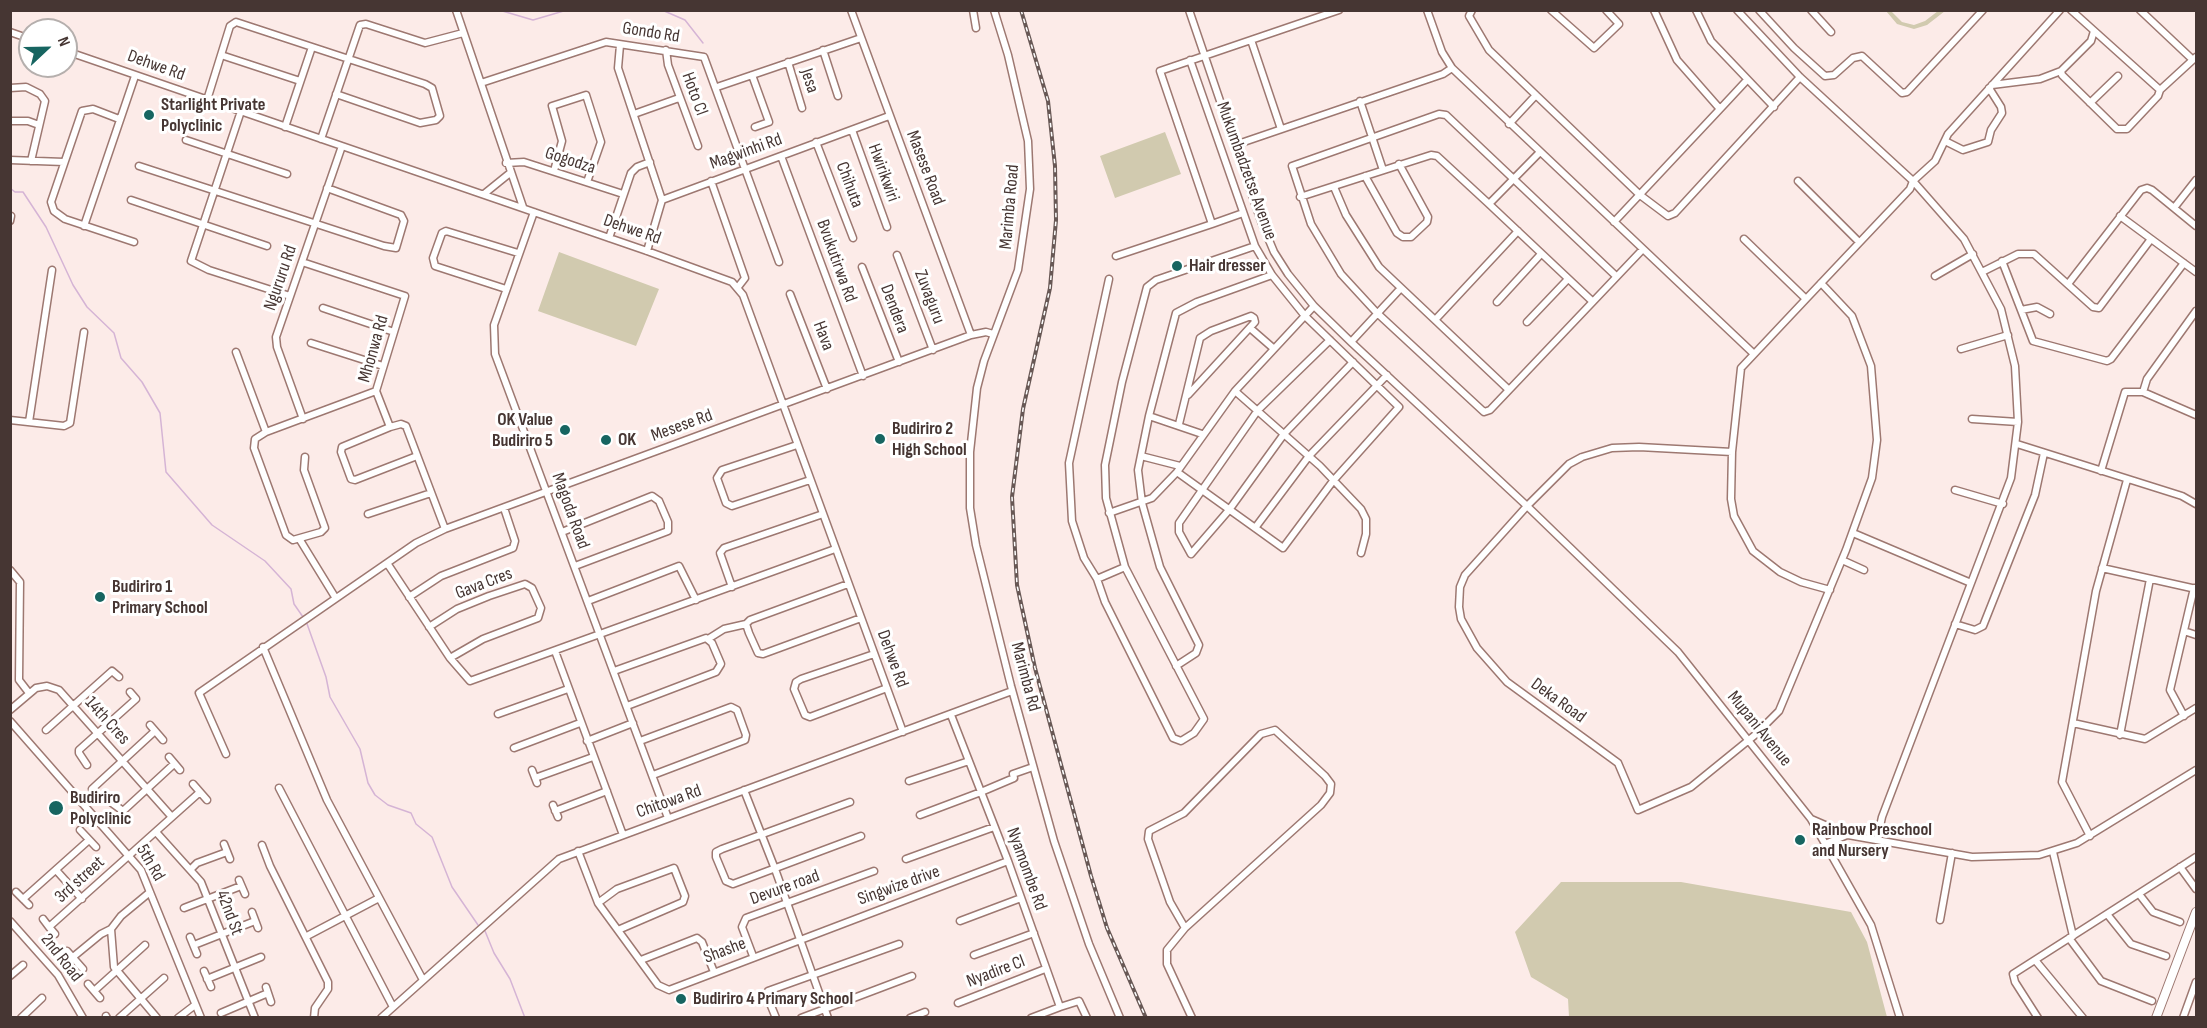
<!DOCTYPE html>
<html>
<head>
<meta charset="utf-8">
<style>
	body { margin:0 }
	#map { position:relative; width:2207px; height:1028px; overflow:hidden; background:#fcebe8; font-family:"Sofia Sans Condensed",sans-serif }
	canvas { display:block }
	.frame { position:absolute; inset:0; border:12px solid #463633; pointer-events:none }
	.north { position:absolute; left:18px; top:18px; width:60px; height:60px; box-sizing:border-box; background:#fff; border:2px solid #b5afad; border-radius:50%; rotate:68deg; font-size:16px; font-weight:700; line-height:24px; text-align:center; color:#463633 }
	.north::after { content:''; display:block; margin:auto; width:21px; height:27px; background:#176561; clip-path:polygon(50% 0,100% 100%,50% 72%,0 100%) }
</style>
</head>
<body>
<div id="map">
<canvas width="2207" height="1028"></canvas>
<div class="frame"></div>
<div class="north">N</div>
</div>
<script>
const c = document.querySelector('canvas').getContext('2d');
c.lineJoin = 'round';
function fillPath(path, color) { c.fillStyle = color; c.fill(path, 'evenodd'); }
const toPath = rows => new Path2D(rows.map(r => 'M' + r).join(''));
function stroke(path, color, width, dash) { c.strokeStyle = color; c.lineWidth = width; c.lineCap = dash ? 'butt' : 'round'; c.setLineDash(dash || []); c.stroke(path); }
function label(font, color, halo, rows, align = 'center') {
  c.font = font + ' "Sofia Sans Condensed",sans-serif'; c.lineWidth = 6; c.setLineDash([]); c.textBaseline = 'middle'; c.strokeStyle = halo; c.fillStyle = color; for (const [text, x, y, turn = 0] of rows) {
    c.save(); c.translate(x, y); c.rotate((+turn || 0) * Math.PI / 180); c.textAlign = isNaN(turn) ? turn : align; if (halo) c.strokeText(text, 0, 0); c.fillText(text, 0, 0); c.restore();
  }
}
const green = toPath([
	[1886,11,1891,11,1902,22,1914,25,1925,21,1938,11,1945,11,1927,25,1914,29,1897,24],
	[1165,132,1181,174,1115,198,1100,156],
	[559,252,659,289,636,346,538,311],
	[1561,882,1681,882,1851,912,1867,942,1887,1017,1569,1017,1568,999,1531,977,1515,932]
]);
const stream = toPath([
	[499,10,533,20,567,10],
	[662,10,685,20,703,43],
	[10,188,15,192,23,192,46,227,73,285,87,307,114,333,121,358,142,382,160,413,166,472,212,525,265,561,291,589,294,604,303,617],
	[306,621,326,677,330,697,360,749,368,783,375,795,388,805,411,813,416,824,432,837,452,887,478,925],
	[485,931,494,953,510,979,525,1018]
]);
const minor = toPath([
	[456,10,523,207],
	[851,10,971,335],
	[973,10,976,28],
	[994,10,1008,55,1028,141,1030,189,1018,270,984,361,977,388,970,452,970,508,976,545,1011,686,1054,841,1089,944,1120,1018],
	[1189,10,1261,221,1274,252,1288,274,1314,306,1351,342,1527,506,1678,652,1811,819,1871,925,1900,1018],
	[1427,10,1442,52,1452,68,1754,354],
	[1472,10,1469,16,1489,50,1640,195,1668,216,1675,213,1800,77],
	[1551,10,1594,48,1619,24,1606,10],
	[1696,10,1711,41,1774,107],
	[1737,10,1800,77,1913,181,1964,239,2001,309,2015,366,2018,422,2011,478,1882,817,1877,840],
	[1759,10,1794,48,1825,76,1834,75,1853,58,1862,56,1902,93,1907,92,1983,10],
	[1811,10,1831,32],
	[2071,10,2160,90,2158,96,2127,129,2117,129,2062,75,2061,71,2091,41,2094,31],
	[2140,10,2193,60],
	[10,32,30,39],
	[1251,40,1281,129],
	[620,45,618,68,662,200],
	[666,50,668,65,698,146],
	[823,50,838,96],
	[66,51,647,251,732,282,743,295,903,732],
	[221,55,300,81],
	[788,62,802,108],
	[752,75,769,122,755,127],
	[481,83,606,42,704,57,779,262],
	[1992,85,2040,79,2061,71],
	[717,87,861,38],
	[10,88,26,87,40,94,45,101,31,161],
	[2160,90,2196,57],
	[207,100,230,26,236,22,425,84,432,88,440,116,436,120,420,123,336,94],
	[1360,101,1383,170],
	[2090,103,2118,76],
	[1720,109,1747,80],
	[241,111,191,261,209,270,290,296],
	[634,114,679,98],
	[119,119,93,109,82,111,51,202,54,211,65,219,134,242],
	[10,121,28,121,39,125],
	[1509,124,1536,95],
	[285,127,312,47],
	[852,130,887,227],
	[321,139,360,25,366,24,425,43,463,33],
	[186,140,287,174],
	[1945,141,1963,150,1988,142,1991,130,2002,113,2001,107,1989,88],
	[816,142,853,238],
	[1235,145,1443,74,1452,68],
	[1540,152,1489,204,1592,301],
	[781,156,863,376],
	[10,160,64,162],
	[506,163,524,162,623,194],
	[139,166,384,246,396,248,404,221,401,215,327,188],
	[554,171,562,141,552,106,586,95,601,142,587,182],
	[1365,176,1397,233,1403,237,1411,237,1427,222,1428,217,1399,164],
	[711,181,745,278,738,287],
	[1798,181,1859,242],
	[1334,187,1346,215,1379,267,1509,390],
	[484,194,510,173],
	[1300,197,1431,155,1437,156,1489,204],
	[131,200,267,246],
	[2174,208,2196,180],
	[534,212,494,325,495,354,668,818],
	[1243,213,1212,224,1160,71,1339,10],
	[2120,216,2196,272],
	[10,221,11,216],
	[1614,222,1720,109,1677,60,1654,10],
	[84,226,135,76],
	[609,238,631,173,637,167,650,162],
	[1744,239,1806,299,1910,189,1913,181,1935,161,1948,134,2060,10],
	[647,251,662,200,889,116],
	[897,255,933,350],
	[1116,256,1212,224],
	[2002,261,2033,341,2107,361,2111,359,2184,263],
	[302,262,405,296,376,391,390,427,401,424,406,426,445,529],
	[862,267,899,362],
	[1982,272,2018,254,2034,254,2093,307,2099,308,2151,239],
	[1616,276,1446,115,1439,114,1292,166,1311,224,1341,274,1376,312,1484,412,1490,410,1643,249],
	[1935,276,1973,254],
	[1109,279,1069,463,1072,521,1084,558,1097,579,1105,602,1173,738,1181,741,1194,733,1204,719,1125,567,1106,498,1105,465,1122,382,1147,287,1156,280,1255,246],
	[2068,284,2141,190,2147,188,2152,190,2196,226],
	[506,289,435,266,433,258,442,233,446,231,518,253],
	[790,294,827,389],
	[1806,299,1741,368,1732,452,1731,499,1734,516,1753,551,1780,572,1801,582,1830,590],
	[1497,302,1541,254],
	[323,308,394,332],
	[2021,310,2037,307,2050,314],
	[1435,320,1518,231],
	[1527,322,1568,279],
	[1250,328,1273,348],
	[1330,340,1258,410,1179,523,1179,532,1191,554,1229,510,1284,434,1353,362],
	[1351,342,1401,288],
	[311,343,383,366],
	[1961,349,2008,335],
	[236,352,266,432],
	[1235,391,1320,466,1361,509,1366,519,1366,534,1361,553],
	[2143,392,2196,415],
	[1149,416,1202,434],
	[303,419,277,347,276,337,342,146],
	[1972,419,2018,422],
	[10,420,64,426,70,423,84,332],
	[29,422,52,270],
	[1179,424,1200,338,1211,331,1251,316,1254,318,1255,322,1188,395],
	[390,427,342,447,341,452,351,479,355,480,417,456],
	[2017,444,2182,496,2196,504],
	[797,445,722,470,717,478,726,503,732,506,810,480],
	[1732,452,1639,447,1612,448,1582,457,1569,464,1527,506,1465,575,1460,587,1459,607,1461,619,1477,648,1507,682,1618,763,1638,810,1691,787,1755,735,1779,711,1846,550,1872,478,1877,440,1871,366,1852,316,1821,283],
	[1141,456,1180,466],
	[305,457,304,470,325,528,321,532,293,540,286,535,254,448,255,439,266,432,376,391],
	[2101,471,2125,392,2143,392,2147,379,2196,311],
	[1177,472,1283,548,1333,481,1399,407,1305,316,1272,275,1255,246,1190,60],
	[1955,490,2003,504],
	[1109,513,1152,498,1177,472,1235,391,1314,306],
	[368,514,431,493],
	[1255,528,1309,456,1387,375],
	[562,532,652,496,659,501,668,522,668,531,575,566],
	[1853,533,1971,583],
	[300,540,335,597],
	[1842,560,1864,570],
	[387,563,450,658,470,681,835,549],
	[2102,568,2196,589],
	[10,570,20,582,19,680,29,693],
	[1097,579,1125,567],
	[848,584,750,620,746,624,749,633,758,653,763,654,861,618],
	[732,587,720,553,724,548,823,514],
	[409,597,441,576,513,548,515,541,504,508],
	[588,601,679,566,696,600],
	[1955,624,1975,630,1983,626,2035,495,2044,453],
	[429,627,457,609,489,596,525,584,532,588,541,608,538,618,483,639,450,658],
	[2184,631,2196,635],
	[708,639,724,629,746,624],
	[263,647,327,800,423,980],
	[555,651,623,835],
	[874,654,801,679,796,682,794,689,805,715,810,717,887,688],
	[1176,666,1196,653,1199,645,1160,567,1142,503,1138,470,1149,416,1176,313,1197,302,1272,275],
	[614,671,706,638,712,643,721,664,716,672,627,706],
	[10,710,36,688,47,686,59,690,171,816],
	[498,714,568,689],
	[951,715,1008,861,1060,1007,1031,1018],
	[2184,716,2170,690,2194,588],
	[10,721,141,870,201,1018],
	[2073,723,2145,739,2196,708],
	[150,725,163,740],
	[46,730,112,671,119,677],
	[2120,735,2150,579],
	[587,741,633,723],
	[640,741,731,707,737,710,746,735,745,740,653,775],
	[514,748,580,723],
	[226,754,199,693,416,543,445,529,971,335,986,332,993,334],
	[169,757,180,770],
	[87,765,79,753,79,750,136,699,130,692],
	[532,770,537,783],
	[535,778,593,757],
	[909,781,969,761],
	[193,784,207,800],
	[279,788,393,1007],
	[92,789,155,731],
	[744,790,775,869,828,1018],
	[850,802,722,849,716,852,716,857,726,881,733,884,861,836],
	[112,803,123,811,174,764],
	[553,805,558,817],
	[555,811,607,791],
	[920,815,981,792,1014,778,1013,774,1033,767],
	[1811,819,1848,835,1972,857,2039,855,2077,843,2196,770],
	[80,830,96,847],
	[156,832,201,882,255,1018],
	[2090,836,2062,782,2096,591,2127,480],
	[224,844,230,859],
	[1825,844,1847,835],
	[262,845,270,866,328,982,328,989,315,1008,314,1018],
	[578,851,598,903,658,985,669,990,1008,861],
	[2053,852,2073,936],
	[906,859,994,827],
	[2180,867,2196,889],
	[191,869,197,863,227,852],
	[56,870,82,899],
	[239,880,245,894],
	[16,892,29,905],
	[2139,894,2153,912,2180,922],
	[23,899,89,840],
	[598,903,617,889,674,868,685,896,683,902,618,930],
	[184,908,241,886],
	[252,912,258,928],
	[2107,914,2131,944,2166,956],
	[43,919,49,927,200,792],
	[1940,920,1952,853],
	[10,921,58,975,83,1018],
	[960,921,1021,898],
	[49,927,55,934],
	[1185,928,1170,902,1148,839,1149,831,1184,813,1261,734,1275,730,1325,776,1331,784,1330,793,1321,805,1185,928,1167,950,1167,964,1192,1018],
	[111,929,114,967,157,1018],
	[307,936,379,898],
	[190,937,197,954],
	[2069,938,2101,981,2152,1001],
	[194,945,255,921],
	[67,951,83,969],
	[974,955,1034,933],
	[753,956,742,927,746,918,874,871],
	[73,957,101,934,111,929,121,916,150,892],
	[641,960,697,938,702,942,714,972],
	[2035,960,2083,1018],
	[204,971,211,987],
	[10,976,23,965],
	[207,979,261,957],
	[88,984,100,998],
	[266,987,271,1002],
	[94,991,145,945],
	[958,1003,1045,969],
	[1060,1007,1079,1001,1087,1018],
	[221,1013,268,993],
	[106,1016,107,1018],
	[21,1018,42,998],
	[119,1018,164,978],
	[178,1018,195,1005],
	[381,1018,559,859,1012,691],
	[776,1018,767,996,768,991,899,944],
	[801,1018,912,976],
	[910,1018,925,1012],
	[2038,1018,2015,982,2013,974,2196,857],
	[2183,1018,2196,982]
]);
const major = toPath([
	[2156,1018,2196,912]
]);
const rail = toPath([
	[1021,10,1048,101,1055,166,1056,220,1050,288,1023,409,1012,497,1017,585,1035,668,1091,876,1107,928,1146,1018]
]);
const markers = [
	[149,115,6,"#176561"],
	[1177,266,6,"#176561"],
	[565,430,6,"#176561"],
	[880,439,6,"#176561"],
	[606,440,6,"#176561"],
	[100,597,6,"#176561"],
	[56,808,8,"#176561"],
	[1800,840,6,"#176561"],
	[681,999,6,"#176561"]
];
const streetNames = [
	["Gondo Rd",651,33,9],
	["Dehwe Rd",156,66,20],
	["Jesa",809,81,72],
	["Hoto Cl",694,94,70],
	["Magwinhi Rd",746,152,-20],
	["Gogodza",570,161,18],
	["Masese Road",925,168,69],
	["Mukumbadzetse Avenue",1246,171,70],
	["Hwirikwiri",883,173,70],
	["Chihuta",849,185,69],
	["Marimba Road",1010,207,-85],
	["Dehwe Rd",632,230,19],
	["Bvukutirwa Rd",836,261,70],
	["Ngururu Rd",281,278,-71],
	["Zuvaguru",929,297,69],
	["Dendera",894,309,69],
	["Hava",823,336,69],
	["Mhonwa Rd",374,349,-74],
	["Mesese Rd",682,426,-20],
	["Magoda Road",570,511,70],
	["Gava Cres",484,584,-21],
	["Dehwe Rd",892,659,70],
	["Marimba Rd",1025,677,75],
	["Deka Road",1558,701,36],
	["14th Cres",107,721,48],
	["Mupani Avenue",1759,729,51],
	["Chitowa Rd",669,802,-20],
	["5th Rd",150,863,60],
	["Nyamombe Rd",1026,869,70],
	["3rd street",80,880,-42],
	["Singwize drive",899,886,-20],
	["Devure road",785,888,-20],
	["42nd St",229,913,69],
	["Shashe",725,951,-21],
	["2nd Road",61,958,52],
	["Nyadire Cl",996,972,-21]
];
const poiNames = [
	["Starlight Private",161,105],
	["Polyclinic",161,126],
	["Hair dresser",1189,266],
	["OK Value",553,420,"right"],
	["Budiriro 5",553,441,"right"],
	["Budiriro 2",892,429],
	["High School",892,450],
	["OK",618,440],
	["Budiriro 1",112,587],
	["Primary School",112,608],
	["Budiriro",70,798],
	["Polyclinic",70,819],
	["Rainbow Preschool",1812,830],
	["and Nursery",1812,851],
	["Budiriro 4 Primary School",693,999]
];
fillPath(green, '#d1caaf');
stroke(stream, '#d5b4d5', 1.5);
stroke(minor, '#9d7871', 9);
stroke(major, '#9d7871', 10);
stroke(minor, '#fff', 6);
stroke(major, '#fff', 8);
stroke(rail, '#685855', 4);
stroke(rail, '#fff', 1.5, [4.5]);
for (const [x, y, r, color] of markers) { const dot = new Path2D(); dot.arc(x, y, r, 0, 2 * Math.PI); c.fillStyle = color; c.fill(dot); stroke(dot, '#fff', 2); }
label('18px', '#463633', '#fff', streetNames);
label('bold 18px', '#463633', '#fff', poiNames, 'left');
</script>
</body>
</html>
